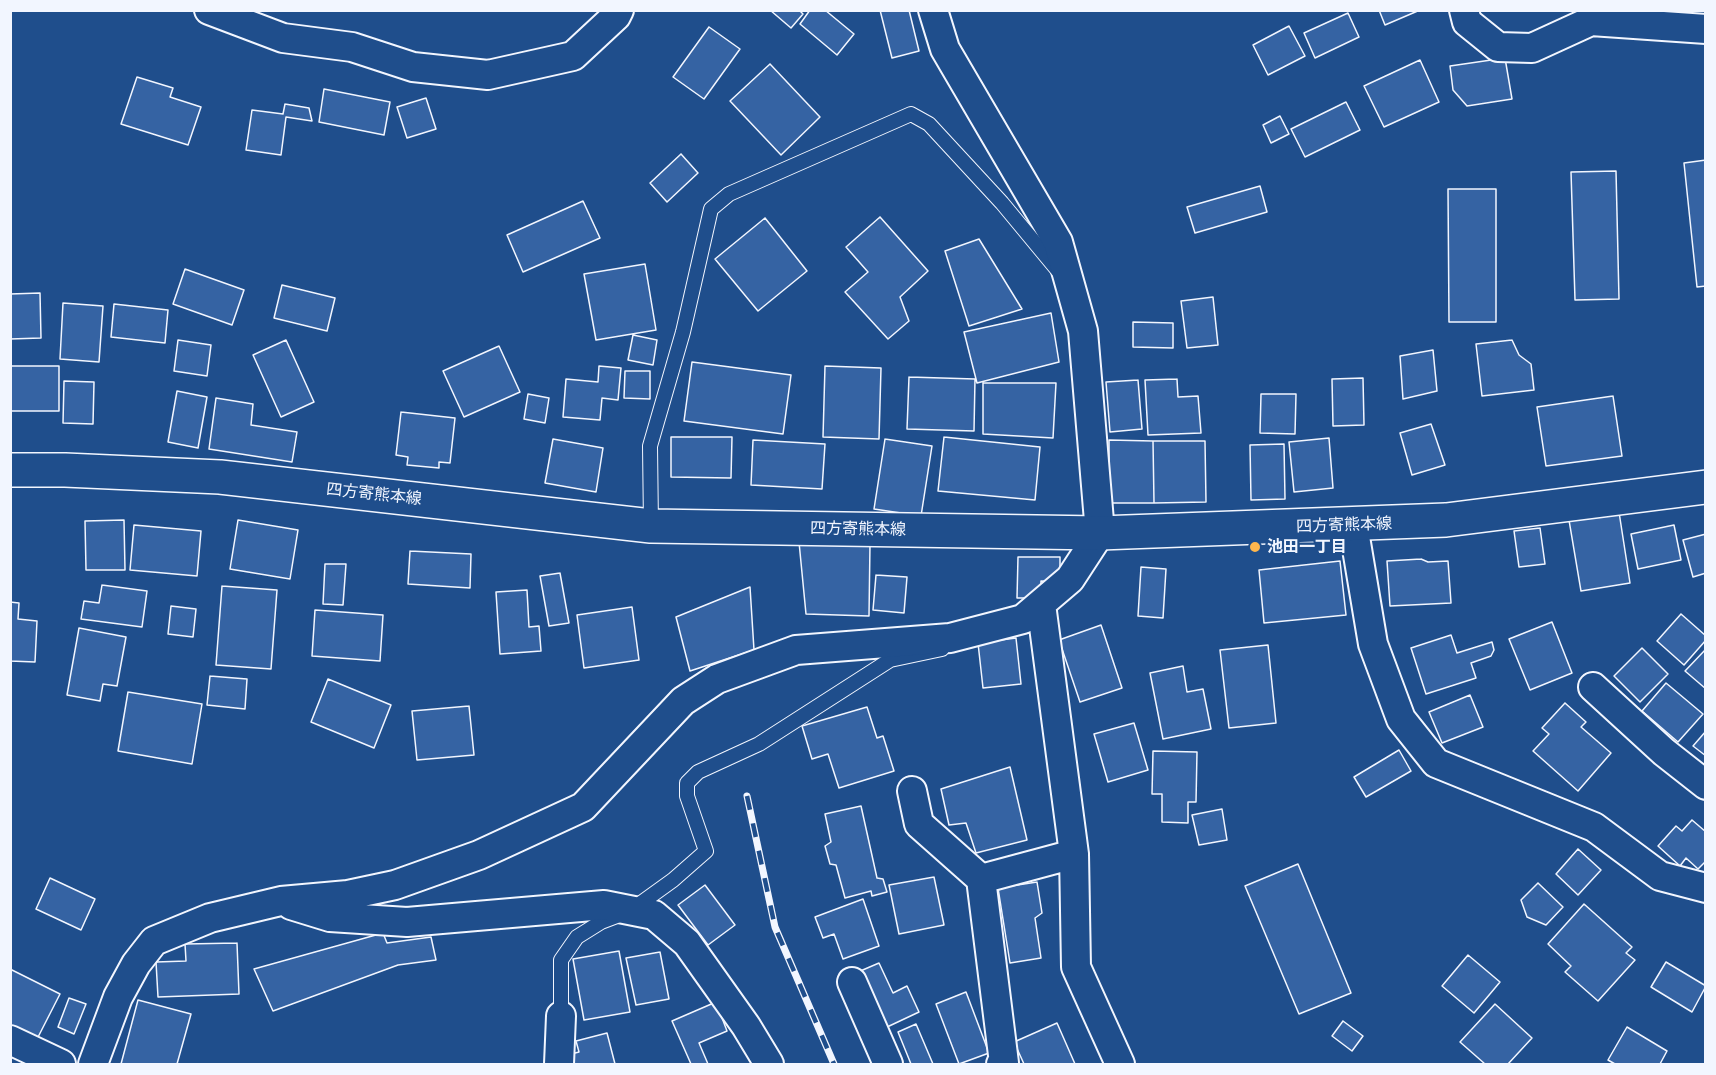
<!DOCTYPE html>
<html>
<head>
<meta charset="utf-8">
<style>
	body { margin:0 }
	#map { position:relative; width:1716px; height:1075px; overflow:hidden; background:#1f4e8c; font-family:"Golos Text",sans-serif }
	canvas { display:block }
	.frame { position:absolute; inset:0; border:12px solid #f2f6ff; pointer-events:none }
</style>
</head>
<body>
<div id="map">
<canvas width="1716" height="1075"></canvas>
<div class="frame"></div>
</div>
<script>
const c = document.querySelector('canvas').getContext('2d');
c.lineJoin = 'round';
function fillPath(path, color) { c.fillStyle = color; c.fill(path, 'evenodd'); }
const toPath = rows => new Path2D(rows.map(r => 'M' + r).join(''));
function stroke(path, color, width, dash) { c.strokeStyle = color; c.lineWidth = width; c.lineCap = dash ? 'butt' : 'round'; c.setLineDash(dash || []); c.stroke(path); }
function label(font, color, halo, rows, align = 'center') {
  c.font = font + ' "Golos Text","Noto Sans JP",sans-serif'; c.lineWidth = 4.5; c.setLineDash([]); c.textBaseline = 'middle'; c.strokeStyle = halo; c.fillStyle = color; for (const [text, x, y, turn = 0] of rows) {
    c.save(); c.translate(x, y); c.rotate((+turn || 0) * Math.PI / 180); c.textAlign = isNaN(turn) ? turn : align; if (halo) c.strokeText(text, 0, 0); c.fillText(text, 0, 0); c.restore();
  }
}
const building = toPath([
	[770,10,799,10,803,14,791,28,770,10],
	[810,10,825,10,854,34,837,55,800,24,810,10],
	[880,10,909,10,919,51,892,58,880,10],
	[1379,10,1420,10,1385,25,1379,10],
	[1348,13,1359,37,1315,58,1304,33,1348,13],
	[1289,26,1305,56,1268,75,1253,45,1289,26],
	[709,27,740,49,704,99,673,77,709,27],
	[1505,58,1512,99,1467,106,1453,90,1450,66,1505,58],
	[1420,60,1439,102,1384,127,1364,86,1420,60],
	[770,64,820,117,781,155,730,101,770,64],
	[137,77,173,88,170,97,201,107,188,145,121,124,137,77],
	[324,89,390,102,384,135,319,122,324,89],
	[426,98,436,129,407,138,397,107,426,98],
	[1346,102,1360,130,1305,157,1291,129,1346,102],
	[285,104,309,108,312,121,286,117,281,155,246,150,252,110,283,114,285,104],
	[1280,116,1289,134,1271,143,1263,125,1280,116],
	[681,154,698,173,667,202,650,183,681,154],
	[1706,160,1706,286,1697,287,1684,163,1706,160],
	[1616,171,1619,299,1575,300,1571,172,1616,171],
	[1260,186,1267,212,1195,233,1187,207,1260,186],
	[1448,189,1496,189,1496,322,1449,322,1448,189],
	[583,201,600,238,523,272,507,235,583,201],
	[880,217,928,271,900,297,909,321,888,339,845,292,868,272,846,247,880,217],
	[765,218,807,271,758,311,715,259,765,218],
	[979,239,1022,309,969,326,945,251,979,239],
	[645,264,656,330,596,340,584,274,645,264],
	[185,269,244,290,232,325,173,304,185,269],
	[282,285,335,298,327,331,274,318,282,285],
	[40,293,41,338,10,339,10,294,40,293],
	[1213,297,1218,345,1187,348,1181,301,1213,297],
	[63,303,103,306,99,362,60,359,63,303],
	[114,304,168,310,165,343,111,337,114,304],
	[1051,313,1059,362,977,383,964,332,1051,313],
	[1133,322,1173,323,1173,348,1133,347,1133,322],
	[633,335,657,340,653,365,628,360,633,335],
	[178,340,211,345,207,376,174,371,178,340],
	[286,340,314,402,281,417,253,355,286,340],
	[1512,340,1519,355,1531,364,1534,390,1482,396,1476,344,1512,340],
	[499,346,520,392,464,417,443,371,499,346],
	[1433,350,1437,391,1403,399,1400,356,1433,350],
	[692,362,791,375,783,434,684,421,692,362],
	[10,366,59,366,59,411,10,411,10,366],
	[599,366,621,368,618,400,602,398,600,420,563,417,566,379,598,382,599,366],
	[825,366,881,368,879,439,823,437,825,366],
	[625,371,650,371,650,399,624,398,625,371],
	[909,377,975,379,974,431,907,429,909,377],
	[1363,378,1364,425,1333,426,1332,379,1363,378],
	[1177,379,1178,397,1198,396,1201,433,1148,435,1145,380,1177,379],
	[1138,380,1142,429,1110,432,1106,382,1138,380],
	[64,381,94,382,93,424,63,423,64,381],
	[983,383,1056,383,1053,438,983,434,983,383],
	[177,391,207,397,198,448,168,442,177,391],
	[528,394,549,398,545,423,524,419,528,394],
	[1261,394,1296,394,1295,434,1260,433,1261,394],
	[1613,396,1622,456,1546,466,1537,407,1613,396],
	[216,398,253,404,251,425,297,432,292,462,209,449,216,398],
	[401,412,455,418,450,463,439,462,439,468,407,465,408,457,396,455,401,412],
	[1431,424,1445,465,1412,475,1400,433,1431,424],
	[671,437,732,437,731,478,671,477,671,437],
	[944,437,1040,447,1035,500,938,491,944,437],
	[1329,438,1333,488,1294,492,1289,442,1329,438],
	[553,439,603,448,596,492,545,483,553,439],
	[885,439,932,446,921,516,874,509,885,439],
	[753,440,825,444,822,489,751,485,753,440],
	[1109,440,1153,441,1154,503,1109,503,1109,440],
	[1153,441,1205,441,1206,502,1154,503,1153,441],
	[1284,444,1285,499,1251,500,1250,445,1284,444],
	[1619,512,1630,583,1581,591,1569,520,1619,512],
	[124,520,125,570,86,570,85,521,124,520],
	[238,520,298,530,290,579,230,569,238,520],
	[134,525,201,531,197,576,130,570,134,525],
	[1674,525,1681,560,1638,569,1631,534,1674,525],
	[1540,528,1545,564,1519,567,1514,531,1540,528],
	[1706,534,1706,573,1693,577,1683,540,1706,534],
	[799,542,870,544,869,616,806,614,799,542],
	[410,551,471,554,470,588,408,584,410,551],
	[1018,557,1060,557,1060,582,1041,581,1041,598,1017,598,1018,557],
	[1421,559,1428,562,1448,561,1451,603,1390,606,1387,561,1421,559],
	[1340,561,1346,615,1264,623,1259,570,1340,561],
	[325,564,346,564,343,605,323,604,325,564],
	[1141,567,1166,569,1163,618,1138,616,1141,567],
	[560,573,569,623,549,626,540,576,560,573],
	[876,575,907,577,904,613,873,610,876,575],
	[102,585,147,591,142,627,81,619,84,601,99,603,102,585],
	[222,586,277,590,271,669,216,665,222,586],
	[750,587,754,650,690,671,676,617,750,587],
	[527,590,529,627,539,626,541,651,500,654,496,592,527,590],
	[10,602,19,603,18,619,37,621,35,662,10,661,10,602],
	[171,606,196,609,193,637,168,634,171,606],
	[632,607,639,660,584,668,577,615,632,607],
	[315,610,383,615,380,661,312,656,315,610],
	[1681,614,1706,636,1706,640,1684,665,1657,641,1681,614],
	[1552,622,1572,673,1530,690,1509,639,1552,622],
	[1101,625,1122,688,1080,702,1059,640,1101,625],
	[79,628,126,637,117,686,103,684,100,701,67,695,79,628],
	[1451,635,1457,653,1492,642,1494,650,1491,656,1471,663,1476,678,1426,694,1411,648,1451,635],
	[1016,638,1021,684,983,688,978,643,1016,638],
	[1268,645,1276,723,1229,728,1220,650,1268,645],
	[1642,648,1668,674,1640,702,1614,676,1642,648],
	[1706,649,1706,689,1685,671,1706,649],
	[1183,666,1187,692,1203,689,1211,729,1163,739,1150,673,1183,666],
	[210,676,247,679,245,709,207,705,210,676],
	[328,679,391,705,374,748,311,722,328,679],
	[1666,683,1703,714,1678,742,1642,711,1666,683],
	[128,692,202,704,192,764,118,751,128,692],
	[1470,695,1483,727,1442,743,1429,712,1470,695],
	[1565,703,1586,722,1581,727,1611,753,1578,791,1533,751,1549,734,1542,728,1565,703],
	[469,706,474,755,417,760,412,711,469,706],
	[867,707,877,738,883,736,894,771,839,788,828,754,812,759,802,726,867,707],
	[1134,723,1148,770,1108,782,1094,734,1134,723],
	[1706,731,1706,756,1693,746,1706,731],
	[1399,750,1411,771,1366,797,1354,777,1399,750],
	[1153,751,1197,752,1196,802,1188,802,1188,823,1162,822,1162,794,1152,794,1153,751],
	[1010,767,1027,840,976,853,966,823,949,825,941,789,1010,767],
	[861,806,877,878,883,879,887,892,872,896,871,891,845,898,836,865,830,864,825,846,831,842,825,814,861,806],
	[1222,809,1227,840,1199,845,1192,815,1222,809],
	[1692,820,1706,832,1706,861,1698,869,1686,858,1680,866,1658,846,1676,826,1682,831,1692,820],
	[1578,849,1601,870,1578,895,1556,874,1578,849],
	[1298,864,1351,993,1299,1014,1245,886,1298,864],
	[934,877,944,925,899,934,889,885,934,877],
	[50,878,95,899,81,930,36,909,50,878],
	[1037,882,1042,913,1035,918,1041,958,1010,963,998,888,1037,882],
	[1538,883,1563,907,1546,925,1527,917,1521,900,1538,883],
	[705,885,735,925,708,945,678,905,705,885],
	[863,899,879,946,843,959,834,934,823,938,815,917,863,899],
	[1584,904,1632,947,1626,953,1635,960,1598,1001,1565,972,1571,966,1548,944,1584,904],
	[383,933,387,943,431,937,436,960,398,965,273,1011,254,969,383,933],
	[237,943,239,994,158,997,156,962,186,961,185,944,237,943],
	[619,951,630,1012,584,1020,573,959,619,951],
	[660,952,669,999,636,1005,626,958,660,952],
	[1468,955,1500,982,1474,1013,1442,986,1468,955],
	[1666,962,1706,986,1692,1012,1651,987,1666,962],
	[879,963,893,993,907,986,919,1012,885,1028,858,972,879,963],
	[10,969,60,994,35,1043,10,1030,10,969],
	[966,992,989,1053,959,1064,936,1004,966,992],
	[69,998,86,1004,74,1034,58,1027,69,998],
	[138,1000,191,1014,177,1064,121,1064,138,1000],
	[716,1002,727,1031,699,1043,708,1064,691,1064,672,1021,716,1002],
	[1495,1004,1532,1038,1508,1064,1485,1064,1460,1042,1495,1004],
	[1343,1021,1363,1036,1352,1051,1332,1036,1343,1021],
	[1057,1023,1075,1064,1024,1064,1014,1042,1057,1023],
	[916,1024,933,1064,911,1064,898,1032,916,1024],
	[1627,1027,1667,1051,1660,1064,1615,1064,1608,1060,1627,1027],
	[607,1033,615,1064,569,1064,567,1055,579,1052,576,1041,607,1033]
]);
const lane = toPath([
	[651,526,650,446,683,332,711,209,729,194,911,114,929,124,1002,203,1060,273],
	[561,1016,561,960,577,937,601,922,630,911,673,880,706,851,687,796,687,783,698,772,759,744,890,660,942,649]
]);
const street = toPath([
	[209,10,283,38,352,47,413,67,488,75,573,56,616,16,619,10],
	[1464,10,1467,22,1498,47,1532,48,1591,21,1706,29],
	[1353,525,1373,644,1401,719,1436,763,1594,827,1660,876,1706,888],
	[1041,604,1074,854,1076,967,1120,1064],
	[1593,687,1664,752,1706,785],
	[912,791,919,824,981,879,1004,1063,1001,1064],
	[981,879,1074,854],
	[291,905,330,917,407,922,604,905,654,915,687,943,746,1026,769,1064],
	[852,982,888,1064],
	[10,1040,61,1064],
	[93,1064,118,997,136,964,154,941,210,918,281,901,348,895,395,885,479,855,583,807,683,701,717,679,796,650,950,638,1023,619,1070,579,1100,533,1083,331,1058,242,945,49,933,10],
	[559,1064,561,1016]
]);
const secondary = toPath([
	[10,470,65,470,220,477,651,526,1100,533,1446,520,1706,487]
]);
const rail = toPath([
	[747,796,775,927,834,1064]
]);
const markers = [
	[1255,547,6,"#ffb74d"]
];
const streetNames = [
	["四方寄熊本線",374,494,6],
	["四方寄熊本線",1344,525,-2],
	["四方寄熊本線",858,529,1]
];
const poiNames = [
	["池田一丁目",1267,547]
];
fillPath(building, '#3563a3');
stroke(building, '#f2f6ff', 1.5);
stroke(lane, '#f2f6ff', 16);
stroke(street, '#f2f6ff', 32);
stroke(secondary, '#f2f6ff', 36);
stroke(lane, '#1f4e8c', 14);
stroke(street, '#1f4e8c', 28);
stroke(secondary, '#1f4e8c', 33);
stroke(rail, '#f2f6ff', 7);
stroke(rail, '#1f4e8c', 4.5, [14]);
for (const [x, y, r, color] of markers) { const dot = new Path2D(); dot.arc(x, y, r, 0, 2 * Math.PI); c.fillStyle = color; c.fill(dot); stroke(dot, '#1f4e8c', 2); }
label('16px', '#f2f6ff', '#1f4e8c', streetNames);
label('bold 16px', '#f2f6ff', '#1f4e8c', poiNames, 'left');
</script>
</body>
</html>
